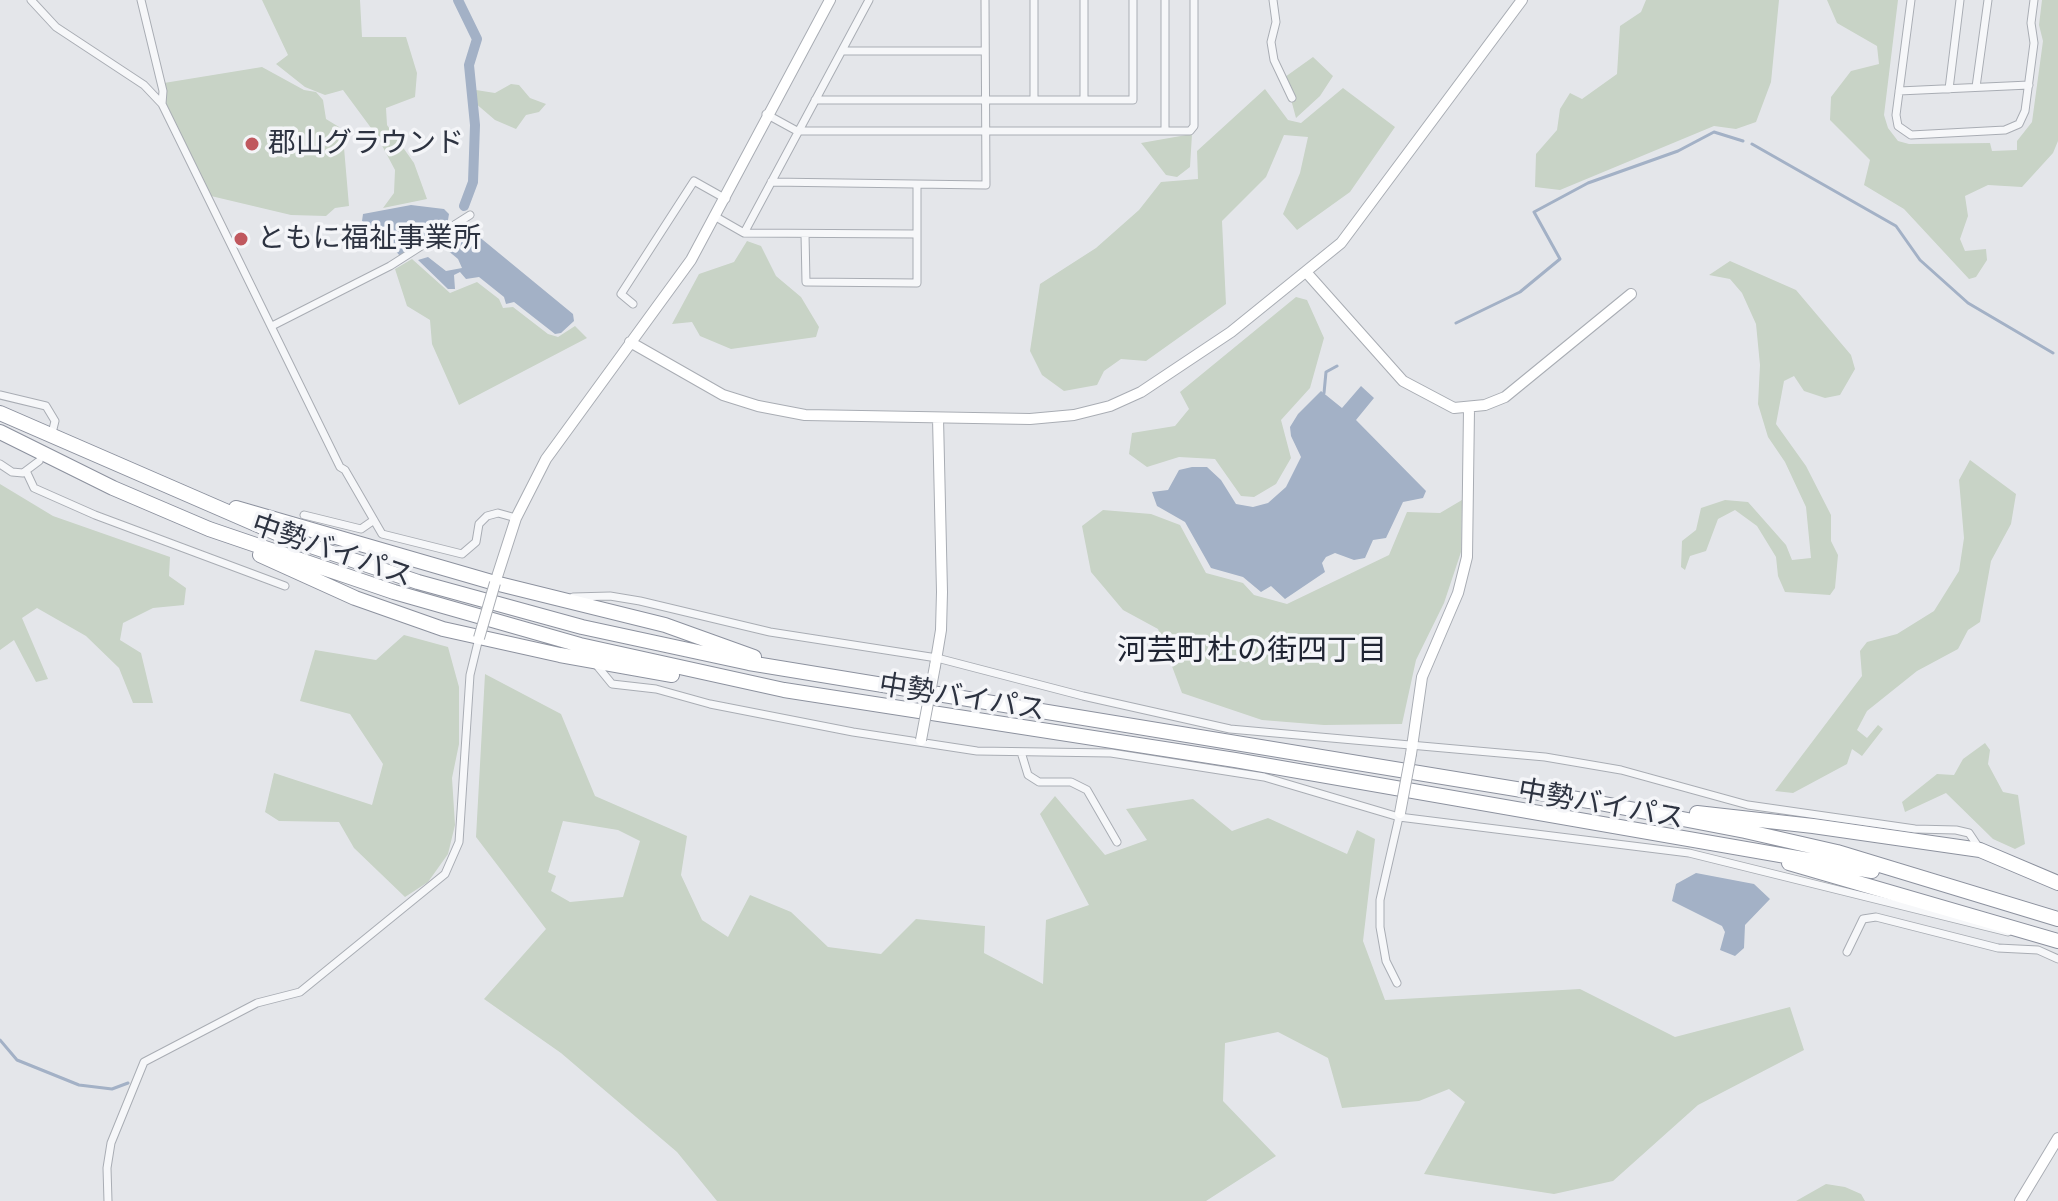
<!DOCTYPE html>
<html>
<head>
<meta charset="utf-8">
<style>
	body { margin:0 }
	canvas { display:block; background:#e4e6ea }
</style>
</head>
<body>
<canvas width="2058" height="1201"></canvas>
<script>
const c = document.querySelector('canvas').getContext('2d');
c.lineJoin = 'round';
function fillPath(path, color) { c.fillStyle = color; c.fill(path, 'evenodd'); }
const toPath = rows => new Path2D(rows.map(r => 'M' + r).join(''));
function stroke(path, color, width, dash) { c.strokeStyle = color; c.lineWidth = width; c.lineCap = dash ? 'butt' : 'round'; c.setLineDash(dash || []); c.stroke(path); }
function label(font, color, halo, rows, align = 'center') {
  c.font = font + ' Cabin,"Noto Sans JP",sans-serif'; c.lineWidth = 7; c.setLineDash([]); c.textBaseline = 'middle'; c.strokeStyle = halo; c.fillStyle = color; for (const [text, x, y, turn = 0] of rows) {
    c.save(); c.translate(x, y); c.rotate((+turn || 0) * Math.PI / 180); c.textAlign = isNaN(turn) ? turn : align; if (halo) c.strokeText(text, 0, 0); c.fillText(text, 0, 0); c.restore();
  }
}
const green = toPath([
	[262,0,360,0,362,37,406,37,417,73,415,97,386,108,387,125,414,163,427,199,383,208,394,193,395,170,377,136,343,90,325,95,305,87,276,64,288,55],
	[1646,0,1779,0,1771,82,1756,122,1736,129,1714,126,1560,190,1535,187,1536,154,1557,130,1560,109,1570,93,1582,99,1617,74,1620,26,1641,12],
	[1827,0,1898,0,1884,115,1888,128,1898,141,1909,144,1990,143,1992,151,2017,150,2017,141,2032,122,2043,41,2039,25,2042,0,2058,0,2058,141,2053,153,2022,187,1988,185,1965,196,1968,216,1960,239,1965,251,1986,249,1987,260,1976,277,1969,279,1904,209,1864,185,1870,160,1830,120,1831,97,1851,71,1879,64,1877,46,1837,23],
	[1313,57,1333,76,1320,96,1296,118,1285,77],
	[262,67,304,90,316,92,323,100,326,119,339,127,343,136,349,206,335,208,326,216,291,215,211,196,166,104,164,83],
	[511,84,519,85,530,98,546,104,539,112,526,115,516,129,495,120,474,102,476,90,495,93],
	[1343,88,1395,127,1350,192,1297,230,1283,214,1300,173,1308,137,1284,135,1266,177,1222,221,1226,304,1146,361,1121,359,1104,371,1097,385,1064,391,1042,375,1030,351,1040,284,1096,248,1139,210,1161,182,1198,179,1197,151,1265,89,1288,120,1301,123],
	[1192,134,1190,167,1177,177,1166,175,1141,143],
	[747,241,761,246,776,276,801,297,819,327,816,337,731,349,700,336,692,322,672,324,699,274,734,262],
	[412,259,450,293,477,282,499,299,503,308,513,307,548,334,558,337,575,326,587,338,459,405,432,344,430,320,407,306,395,269],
	[1730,261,1796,290,1851,355,1855,369,1840,395,1825,398,1804,391,1794,376,1784,381,1776,424,1806,466,1831,515,1831,541,1838,555,1835,588,1830,595,1785,592,1778,576,1776,557,1757,526,1735,510,1718,519,1706,551,1690,556,1685,570,1681,567,1682,541,1696,530,1701,508,1725,500,1748,502,1786,545,1792,560,1811,558,1806,507,1785,462,1768,437,1758,404,1760,365,1756,324,1742,293,1730,279,1709,275],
	[1296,297,1307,300,1324,338,1310,388,1281,420,1291,458,1276,484,1254,497,1241,496,1215,459,1179,457,1147,467,1129,454,1132,433,1175,426,1189,409,1180,392],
	[1970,460,2016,494,2011,524,1991,561,1980,622,1968,630,1958,649,1917,671,1867,711,1857,730,1867,738,1878,725,1883,729,1862,756,1852,749,1847,764,1793,793,1775,791,1862,676,1860,651,1867,642,1897,634,1934,611,1959,571,1964,538,1959,480],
	[0,484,53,516,170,557,169,576,186,588,184,605,153,608,123,623,120,640,141,653,153,703,133,703,119,668,86,636,37,608,22,618,48,679,36,682,14,640,0,650],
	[1462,500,1461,552,1444,603,1416,660,1402,724,1324,725,1262,720,1182,693,1158,629,1123,610,1091,572,1082,526,1103,510,1151,514,1180,525,1206,573,1243,583,1254,595,1287,604,1389,555,1407,512,1440,513],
	[404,635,448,647,459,687,459,744,452,778,455,825,448,854,428,882,405,897,354,848,339,822,279,821,265,812,274,773,372,805,383,764,350,714,300,701,315,650,376,660],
	[485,674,561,714,595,796,687,836,681,875,702,920,728,937,750,895,791,912,828,947,881,954,916,919,985,926,984,953,1043,984,1046,920,1089,905,1040,814,1055,796,1105,855,1147,840,1126,809,1193,799,1232,831,1268,818,1347,854,1357,830,1375,839,1363,941,1385,1000,1580,989,1675,1037,1790,1007,1804,1050,1698,1105,1613,1181,1554,1194,1424,1174,1465,1102,1449,1089,1419,1101,1342,1108,1328,1058,1278,1032,1225,1043,1223,1101,1276,1156,1206,1201,717,1201,677,1152,561,1053,484,999,546,929,476,837],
	[563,821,618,830,640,841,623,897,570,902,551,891,556,876,548,872],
	[1985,743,1990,750,1988,764,2003,792,2018,795,2025,844,2015,849,1993,839,1946,793,1905,812,1902,802,1937,774,1954,775,1963,759],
	[1826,1184,1845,1187,1861,1194,1865,1201,1796,1201]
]);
const water = toPath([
	[411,205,444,209,449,214,447,226,400,256,393,248,382,248,378,243,376,231,362,221,363,214],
	[466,226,573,314,574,321,561,333,555,334,514,302,506,304,504,297,479,277,466,279,460,272,454,275,455,289,448,289,418,260,428,257,446,271,462,268,458,259,440,244],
	[1361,386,1374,398,1356,420,1426,491,1423,498,1403,502,1386,538,1373,540,1365,558,1354,560,1335,553,1326,557,1322,563,1325,572,1285,599,1271,586,1261,592,1243,577,1211,568,1185,522,1157,506,1152,492,1168,490,1179,470,1192,467,1207,467,1221,480,1236,504,1253,507,1268,503,1286,487,1301,457,1291,436,1290,427,1298,414,1321,391,1342,408],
	[1696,873,1754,884,1770,899,1745,925,1744,948,1735,956,1720,950,1725,932,1722,926,1672,901,1676,884]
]);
const stream = toPath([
	[1752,144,1896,226,1920,260,1968,303,2053,353],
	[1456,323,1520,292,1560,259,1534,212,1588,183,1678,151,1714,132,1743,141],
	[1324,393,1326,372,1337,366],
	[0,1040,17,1060,79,1085,112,1089,128,1083]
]);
const canal = toPath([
	[458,0,477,39,469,65,475,125,473,182,464,206]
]);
const street = toPath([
	[31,0,56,27,144,85,162,104,340,467,345,470,382,534,462,554,476,542,479,524,487,516,498,513,516,518],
	[141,0,163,91,162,104],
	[1034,0,1034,100],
	[1273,0,1276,22,1271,42,1274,60,1292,98],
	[1911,0,1896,115,1898,126,1911,135,2005,130,2019,124,2025,111,2034,43,2031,23,2034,0],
	[842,51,985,51],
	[1976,87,1988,0],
	[1949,89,1960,0],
	[1899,91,2029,85],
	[815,100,1133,100,1133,0],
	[1084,100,1084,0],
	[766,114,797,131,1190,131,1194,126,1194,0],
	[1165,130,1165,0],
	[771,182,986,185,985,0],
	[716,217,744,233,916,234],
	[744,233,869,0],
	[805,234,806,282,917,283,917,185],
	[633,304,621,294,694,181,726,199],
	[272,326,390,266,470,215],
	[0,395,46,406,55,421,52,433],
	[0,464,12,472,23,473,39,461],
	[27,473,34,488,95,515,285,586],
	[304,515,361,529,374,520],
	[573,597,610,596,640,601,770,632,937,658,1083,696,1230,729,1545,757,1621,770,1748,805,1915,829,1956,830,1969,833,1979,848],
	[594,662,612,684,656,689,710,704,853,732,977,751,1111,753,1264,777,1399,817,1689,853,2008,932],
	[1021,752,1028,775,1039,782,1071,782,1087,790,1117,842],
	[1847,952,1863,919,1876,917,1998,948,2038,950,2058,959],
	[1397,983,1386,961,1380,927,1380,900,1399,817],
	[108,1201,107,1168,111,1143,144,1062,257,1003,300,992,445,874,459,842,470,675,479,638]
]);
const secondary = toPath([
	[1306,272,1403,381,1454,408,1485,405,1505,397,1631,294],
	[630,342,723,395,758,406,805,415,1030,419,1074,415,1110,406,1141,392,1231,332,1341,243,1522,0],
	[495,583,516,518,546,459,691,260,830,0],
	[935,666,941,630,942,592,938,418],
	[1411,754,1422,677,1458,593,1467,557,1469,409],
	[2020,1201,2058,1138]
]);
const highway = toPath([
	[0,413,290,539,418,582,582,627,749,663,1589,801,1745,831,1837,852,2058,919],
	[0,432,113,488,209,529,394,592,580,645,784,690,1235,760,1872,871],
	[236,508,495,583,665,625,754,657],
	[260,555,355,598,443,629,560,655,672,675],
	[1697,813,1813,826,1980,850,2058,883],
	[1789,863,2058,941]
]);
const secondaryBridge = toPath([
	[479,638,495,583],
	[921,740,935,666],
	[1400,813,1411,754]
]);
const markers = [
	[252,144,8,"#c0585e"],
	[241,239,8,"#c0585e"]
];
const poiNames = [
	["郡山グラウンド",268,144],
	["ともに福祉事業所",257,239]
];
const streetNames = [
	["中勢バイパス",332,551,19],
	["中勢バイパス",962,698,9],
	["中勢バイパス",1601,805,10]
];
const neighbourhoodNames = [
	["河芸町杜の街四丁目",1252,651]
];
fillPath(green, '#c8d3c6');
fillPath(water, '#a3b1c6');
stroke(stream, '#a3b1c6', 3);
stroke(canal, '#a3b1c6', 10);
stroke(street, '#a9adb4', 9);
stroke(secondary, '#a9adb4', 12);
stroke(highway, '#8d929f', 16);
stroke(street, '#f6f7f9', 7);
stroke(secondary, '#fff', 10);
stroke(highway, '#fff', 14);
stroke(secondaryBridge, '#a9adb4', 12, []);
stroke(secondaryBridge, '#fff', 10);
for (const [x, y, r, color] of markers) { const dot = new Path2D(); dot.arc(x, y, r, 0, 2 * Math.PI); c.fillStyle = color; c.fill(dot); stroke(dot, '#f4f5f8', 3); }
label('28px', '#2d3341', '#f4f5f8', poiNames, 'left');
label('28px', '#2d3341', '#f4f5f8', streetNames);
label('30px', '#1f2432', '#f4f5f8', neighbourhoodNames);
</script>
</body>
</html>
